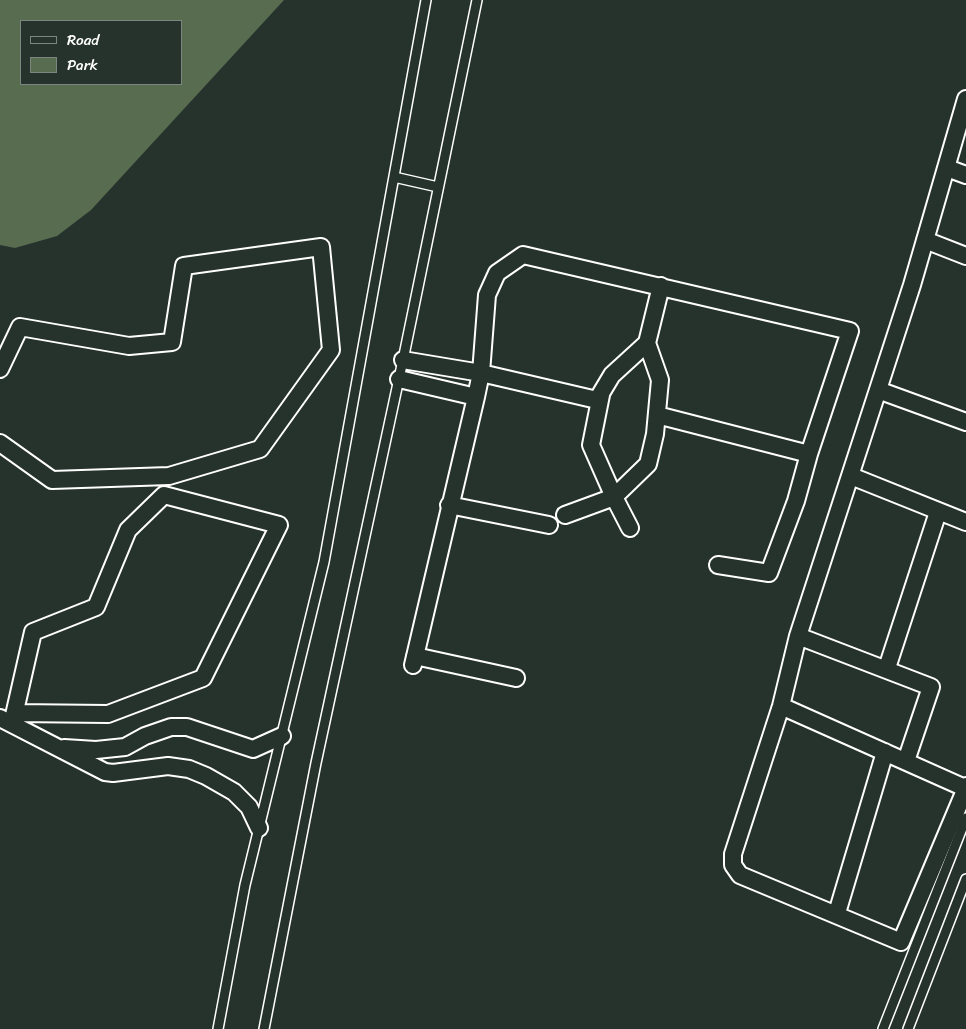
<!DOCTYPE html>
<html>
<head>
<meta charset="utf-8">
<style>
	body { margin:0 }
	#map { position:relative; width:966px; height:1029px; overflow:hidden; background:#26332d; font-family:Sriracha,sans-serif }
	canvas { display:block }
	.legend { position:absolute; left:20px; top:20px; width:162px; height:65px; box-sizing:border-box; background:#26332d; border:1px solid #7d8581; margin:0; padding:6px 9px; list-style:none; font-size:15px; color:#fff }
	.legend li { display:flex; align-items:center; gap:10px; height:25px }
	.legend b { width:25px; border:1px solid #7d8581 }
</style>
</head>
<body>
<div id="map">
<canvas width="966" height="1029"></canvas>
<ul class="legend">
<li><b style="height:6px;background:#26332d"></b>Road</li>
<li><b style="height:14px;background:#586c50"></b>Park</li>
</ul>
</div>
<script>
const c = document.querySelector('canvas').getContext('2d');
c.lineJoin = 'round';
function fillPath(path, color) { c.fillStyle = color; c.fill(path, 'evenodd'); }
const toPath = rows => new Path2D(rows.map(r => 'M' + r).join(''));
function stroke(path, color, width, dash) { c.strokeStyle = color; c.lineWidth = width; c.lineCap = dash ? 'butt' : 'round'; c.setLineDash(dash || []); c.stroke(path); }
const green = toPath([
	[0,0,284,0,91,210,57,236,15,248,0,245],
	[21,21,181,21,181,84,21,84]
]);
const service = toPath([
	[394,177,438,187],
	[218,1029,245,885,324,562,426,0],
	[264,1029,316,763,403,360,477,0],
	[883,1029,966,818],
	[908,1029,966,879]
]);
const minor = toPath([
	[966,99,912,285,798,636,781,706,733,854,733,865,740,875,901,942,966,788],
	[947,168,966,175],
	[925,240,966,256],
	[403,360,481,373,597,400,612,375,647,343,661,286],
	[0,369,20,327,129,346,172,342,184,266,321,247,331,350,260,449,169,476,52,480,0,443],
	[399,379,476,397],
	[878,390,966,422],
	[601,395,591,445,614,497,648,464,655,434,660,380,647,343],
	[657,415,809,454],
	[851,476,966,522],
	[449,505,549,525],
	[565,515,614,497,630,528],
	[798,636,931,687,906,761],
	[415,656,516,678],
	[413,665,476,397,481,373,487,295,497,273,523,255,850,331,809,454,796,501,769,573,718,565],
	[887,668,938,512],
	[781,706,965,788,966,786],
	[0,718,105,772,113,773,168,766,189,769,206,776,234,792,249,807,259,828],
	[12,724,33,632,96,607,128,530,164,495,279,525,203,678,108,714,15,713],
	[64,748,96,750,125,747,145,736,171,727,187,727,253,749,282,736],
	[837,913,885,752]
]);
fillPath(green, '#586c50');
stroke(service, '#fff', 12);
stroke(minor, '#fff', 20);
stroke(service, '#26332d', 9);
stroke(minor, '#26332d', 16);
</script>
</body>
</html>
